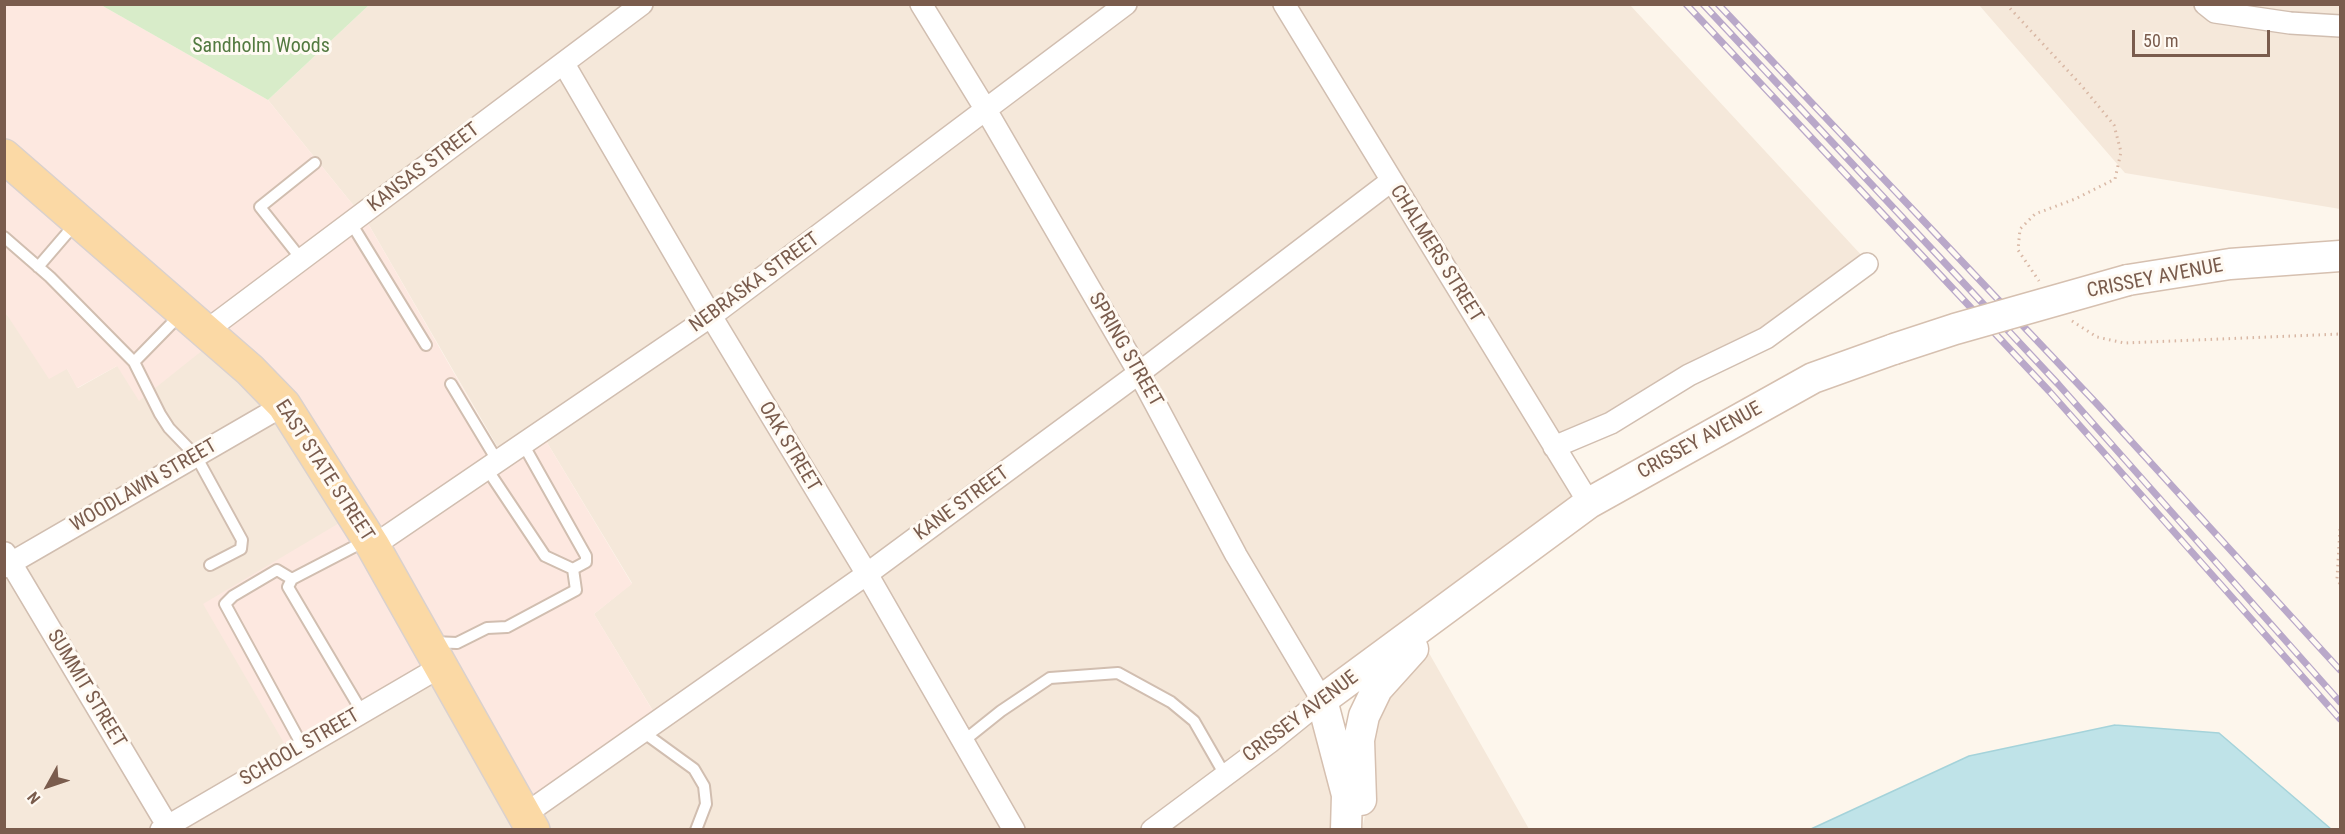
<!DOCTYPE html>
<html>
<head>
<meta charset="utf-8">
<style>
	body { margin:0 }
	#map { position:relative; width:2345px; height:834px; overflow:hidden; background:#fdf6ec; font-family:"Roboto Condensed",sans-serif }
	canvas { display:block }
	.frame { position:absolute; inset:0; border:6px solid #7a5c4d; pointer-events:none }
	.north { position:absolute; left:18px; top:756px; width:60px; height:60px; -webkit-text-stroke:4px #fffaf3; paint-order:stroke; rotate:230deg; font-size:16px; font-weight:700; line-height:24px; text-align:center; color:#7a5c4d }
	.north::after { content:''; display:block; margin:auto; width:21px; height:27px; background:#7a5c4d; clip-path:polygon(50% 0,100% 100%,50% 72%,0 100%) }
	.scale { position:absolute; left:2132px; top:30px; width:138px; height:27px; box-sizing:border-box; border:3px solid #7a5c4d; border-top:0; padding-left:8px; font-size:18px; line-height:21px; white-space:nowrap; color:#7a5c4d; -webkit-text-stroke:4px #fffaf3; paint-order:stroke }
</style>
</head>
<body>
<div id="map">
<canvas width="2345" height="834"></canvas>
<div class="frame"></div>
<div class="north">N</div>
<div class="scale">50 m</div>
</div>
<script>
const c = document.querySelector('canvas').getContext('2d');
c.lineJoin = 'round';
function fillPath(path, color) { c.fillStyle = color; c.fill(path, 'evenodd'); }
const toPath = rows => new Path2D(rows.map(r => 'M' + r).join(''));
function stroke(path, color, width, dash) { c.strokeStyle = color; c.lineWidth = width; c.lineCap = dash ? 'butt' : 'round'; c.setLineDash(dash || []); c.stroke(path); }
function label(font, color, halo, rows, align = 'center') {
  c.font = font + ' "Roboto Condensed",sans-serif'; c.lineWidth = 6; c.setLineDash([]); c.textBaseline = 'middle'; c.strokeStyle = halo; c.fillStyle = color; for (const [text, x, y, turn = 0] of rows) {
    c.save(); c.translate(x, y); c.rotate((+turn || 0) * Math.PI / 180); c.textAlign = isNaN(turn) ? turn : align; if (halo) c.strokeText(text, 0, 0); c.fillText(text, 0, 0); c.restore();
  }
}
const residential = toPath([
	[369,5,635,5,358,211,268,100],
	[649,5,916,5,981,109,705,315,501,453,366,220],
	[924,5,1630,5,1864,258,1765,335,1547,444,1582,502,1324,693],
	[1979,5,2340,5,2340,209,2125,173],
	[984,119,1313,697,1142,829,538,830,530,818,661,724,594,614,632,583,543,436],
	[4,312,67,369,78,388,117,366,213,342,276,403,435,666,528,829,5,829],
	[1425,646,1529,829,1362,830,1367,806,1368,721],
	[1319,711,1339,829,1162,830]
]);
const commercial = toPath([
	[5,5,101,5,268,100,358,211,206,324,5,150],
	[5,161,213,342,139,401,117,366,77,388,67,369,49,379,5,312],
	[366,220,500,453,543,436,632,584,594,614,656,716,526,809,374,540,213,332],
	[351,516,435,666,288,750,203,604]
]);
const green = toPath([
	[101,5,369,5,268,100]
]);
const water = toPath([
	[2115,725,2219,733,2331,829,1811,829,1969,756,2115,725]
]);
const path = toPath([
	[2006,4,2081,85,2114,125,2121,152,2115,179,2075,199,2035,214,2020,229,2018,250,2039,281],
	[2072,321,2097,337,2124,343,2340,334],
	[2340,529,2337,579,2340,584]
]);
const lane = toPath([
	[351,223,426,345],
	[4,237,50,277,134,362,181,314],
	[302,260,260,207,315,163],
	[38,267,75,224],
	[134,362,160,414,169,428,196,456,242,540,241,549,210,565],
	[451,384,498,462],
	[487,469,545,556,573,569,586,562,586,556,523,444],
	[292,579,277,570,233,596,225,604,303,747],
	[433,642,457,643,487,628,507,627,576,590,573,569],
	[362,712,288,587,292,579,365,541],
	[643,732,694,769,704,786,706,804,696,830],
	[962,739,971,735,1001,711,1050,678,1118,673,1171,702,1194,721,1225,775]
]);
const street = toPath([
	[921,4,986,110,1139,373,1236,555,1322,700,1270,742,1152,830],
	[1284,4,1589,503],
	[2205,4,2215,12,2290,23,2340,26],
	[564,64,711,316,867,574,1014,830],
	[206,331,642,4],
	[1554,447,1611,423,1689,375,1766,338,1867,264],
	[373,546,711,316,1126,4],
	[5,553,167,825],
	[4,567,284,405],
	[524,815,867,574,1139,373,1391,181],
	[161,830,440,667]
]);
const secondary = toPath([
	[2128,280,2230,264,2340,256],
	[1361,800,1359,740,1364,716,1377,689,1413,649],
	[1346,830,1347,795,1322,700,1589,503,1813,378,1894,349]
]);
const primary = toPath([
	[4,156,250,370,284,405,373,546,533,830]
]);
const rail = toPath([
	[1686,4,2049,391,2340,719],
	[1703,4,2058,384,2340,702],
	[1718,4,2098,405,2340,670]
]);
const secondaryBridge = toPath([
	[1894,349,1955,329,2128,280]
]);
const parkNames = [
	["Sandholm Woods",261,47]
];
const streetNames = [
	["KANSAS STREET",424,168,-37],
	["CHALMERS STREET",1436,254,58],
	["CRISSEY AVENUE",2155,279,-11],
	["NEBRASKA STREET",755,283,-36],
	["SPRING STREET",1125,350,60],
	["CRISSEY AVENUE",1700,441,-29],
	["OAK STREET",789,447,59],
	["EAST STATE STREET",324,471,57],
	["WOODLAWN STREET",144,486,-30],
	["KANE STREET",962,504,-36],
	["SUMMIT STREET",86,689,59],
	["CRISSEY AVENUE",1301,717,-37],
	["SCHOOL STREET",300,748,-30]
];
fillPath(residential, '#f5e8da');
fillPath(commercial, '#fde8e0');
fillPath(green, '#d8ecc9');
fillPath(water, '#bfe3e8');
stroke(water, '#a5d3da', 1.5);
stroke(lane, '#d1beb0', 14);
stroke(street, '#d1beb0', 24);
stroke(secondary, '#d6c0b0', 33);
stroke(primary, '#dad1cd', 36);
stroke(path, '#d9b8a5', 3, [1.5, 4.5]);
stroke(lane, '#fff', 10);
stroke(street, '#fff', 21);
stroke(secondary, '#fff', 30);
stroke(primary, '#fbd9a5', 33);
stroke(rail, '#b9a8c9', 7);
stroke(rail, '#fffaf3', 4.5, [14]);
stroke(secondaryBridge, '#d6c0b0', 33, []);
stroke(secondaryBridge, '#fff', 30);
label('20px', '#537a41', '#fffaf3', parkNames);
label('20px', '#7a5c4d', '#fffaf3', streetNames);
</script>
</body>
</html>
